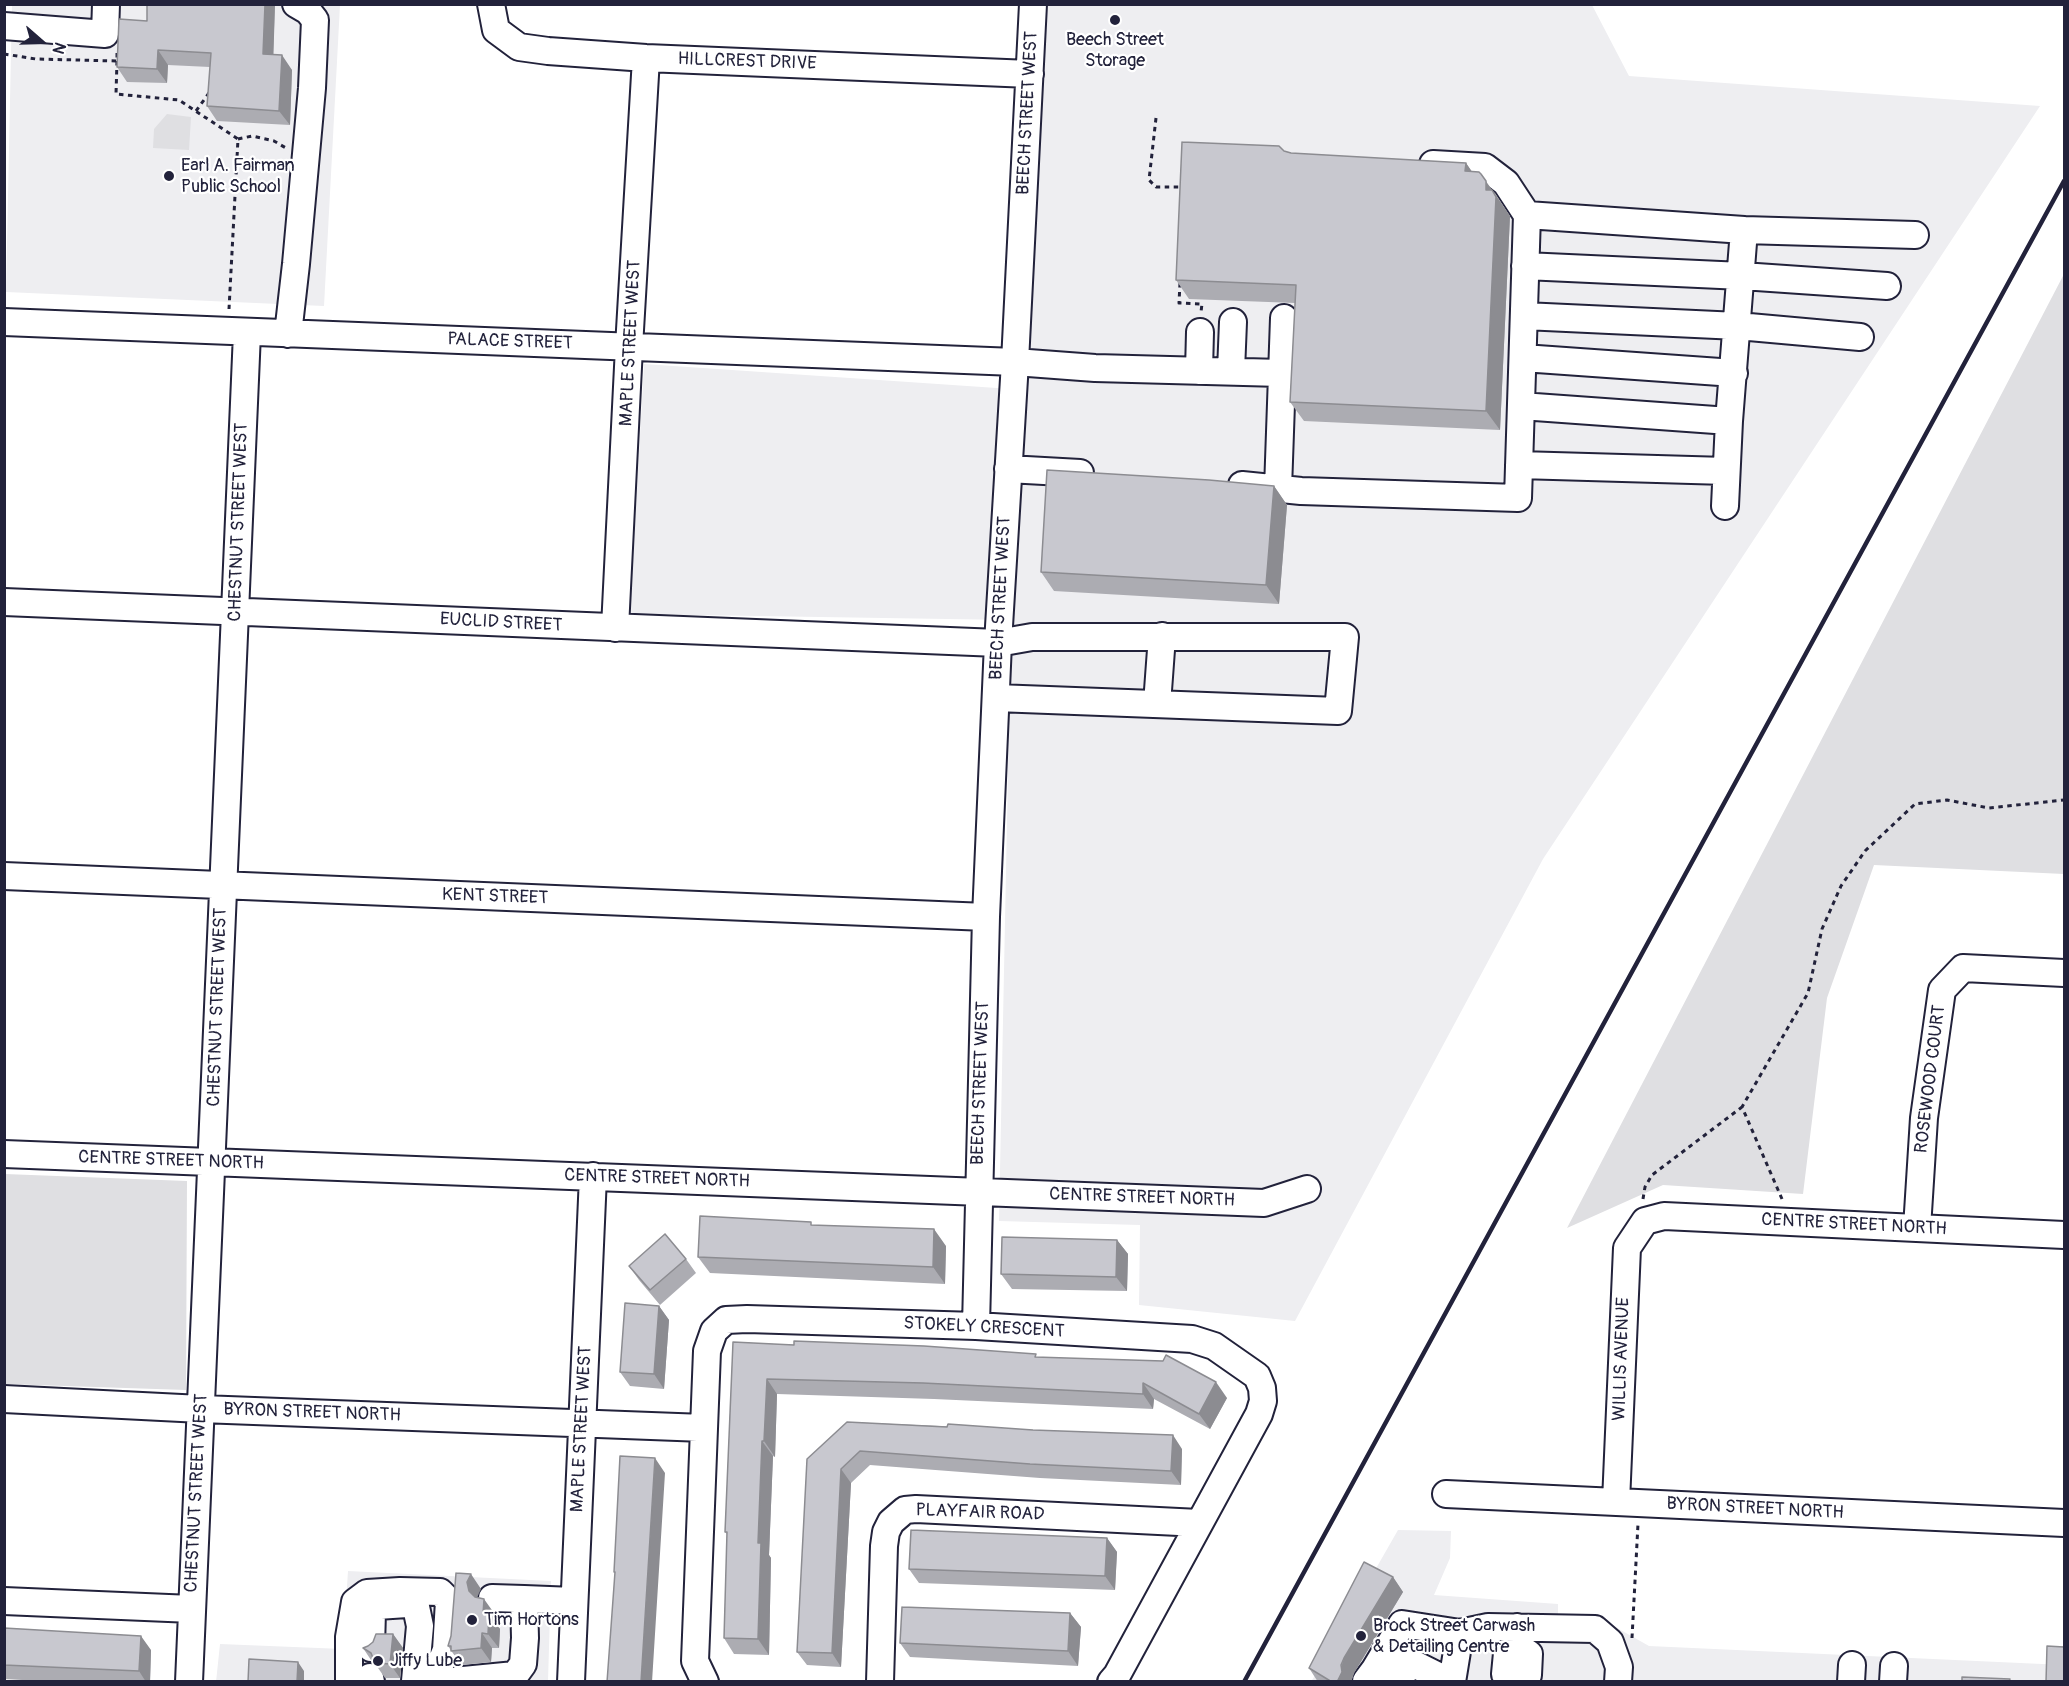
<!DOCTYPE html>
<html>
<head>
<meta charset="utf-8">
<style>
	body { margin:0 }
	#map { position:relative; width:2069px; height:1686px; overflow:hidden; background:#fff; font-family:Pangolin,sans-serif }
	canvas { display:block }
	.frame { position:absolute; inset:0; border:6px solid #22223b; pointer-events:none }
	.north { position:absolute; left:12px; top:12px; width:60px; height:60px; -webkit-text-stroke:4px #fff; paint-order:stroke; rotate:110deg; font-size:16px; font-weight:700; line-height:24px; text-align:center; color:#22223b }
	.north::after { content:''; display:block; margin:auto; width:21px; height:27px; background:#22223b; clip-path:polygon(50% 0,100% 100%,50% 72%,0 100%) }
</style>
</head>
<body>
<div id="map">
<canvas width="2069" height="1686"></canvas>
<div class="frame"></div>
<div class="north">N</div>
</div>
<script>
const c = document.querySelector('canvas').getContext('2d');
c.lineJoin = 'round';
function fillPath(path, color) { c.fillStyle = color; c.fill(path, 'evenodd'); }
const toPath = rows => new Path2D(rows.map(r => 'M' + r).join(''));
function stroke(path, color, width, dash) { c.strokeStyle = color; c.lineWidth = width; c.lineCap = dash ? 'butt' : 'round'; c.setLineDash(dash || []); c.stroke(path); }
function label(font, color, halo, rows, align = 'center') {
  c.font = font + ' Pangolin,sans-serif'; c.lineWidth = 4.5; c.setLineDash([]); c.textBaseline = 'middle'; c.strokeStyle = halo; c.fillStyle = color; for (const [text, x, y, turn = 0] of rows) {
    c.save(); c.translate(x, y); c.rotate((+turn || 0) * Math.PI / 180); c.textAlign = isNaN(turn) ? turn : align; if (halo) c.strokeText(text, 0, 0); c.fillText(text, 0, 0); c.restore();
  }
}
const built = toPath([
	[12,5,340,5,324,306,6,292],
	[1046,5,1592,5,1629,76,2040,106,1543,859,1295,1321,1139,1305,1140,1225,999,1221,1011,620,630,614,644,364,1026,390],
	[1398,1530,1451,1531,1450,1558,1434,1595,1558,1604,1558,1618,1610,1624,1649,1646,2064,1665,2064,1682,1311,1682],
	[348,1571,551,1581,548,1681,216,1682,220,1644,343,1649]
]);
const green = toPath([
	[167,114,191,117,189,150,153,148,154,129],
	[2064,274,2064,874,1874,865,1827,998,1803,1194,1663,1185,1567,1228],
	[5,1174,187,1181,186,1390,5,1384]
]);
const path = toPath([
	[4,54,36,59,117,61,117,52],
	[117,61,116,94,179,100,238,139,229,309],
	[196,111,209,93],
	[1156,118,1149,180,1156,187,1183,187],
	[238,139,252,136,274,141,286,148],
	[1180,283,1179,303,1202,304,1201,312],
	[1643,1199,1645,1187,1652,1175,1742,1107],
	[1782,1199,1742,1107,1808,993,1822,929,1841,886,1865,851,1915,804,1947,800,1989,808,2064,800],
	[1632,1638,1638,1524]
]);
const minor = toPath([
	[491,4,496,30,519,47,548,51,646,58,1030,74],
	[4,26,105,34,106,4],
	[1433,164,1485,167,1506,183,1527,215],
	[1525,266,1742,276,1887,286],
	[1524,316,1738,326,1860,337],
	[4,322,1015,362,1095,368,1281,373],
	[288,334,296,264,312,88,315,20,308,11,296,4],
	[1523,358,1734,373],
	[1199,371,1200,332],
	[1231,371,1233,322],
	[1521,406,1729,421],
	[1519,465,1726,471],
	[1008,469,1080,473],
	[1242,485,1301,491,1518,498,1527,215,1744,230,1915,235],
	[1278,489,1284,318],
	[1725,506,1729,421,1744,230],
	[4,602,998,643,1032,637,1345,637,1338,711,996,698],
	[615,628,629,347,646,58],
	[1157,704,1162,636],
	[4,876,986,917],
	[4,1154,1264,1203,1307,1189],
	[1917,1228,1924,1118,1942,990,1963,968,2064,973],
	[976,1326,986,917,998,643,1015,362,1033,4],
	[4,1399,201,1409,704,1428],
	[1446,1494,2064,1523],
	[1616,1502,1627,1248,1645,1221,1664,1216,2064,1235],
	[492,1598,524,1599],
	[4,1601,192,1609],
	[1516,1645,1529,1654,1528,1675],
	[371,1648,372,1611,377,1606,407,1604,416,1607,420,1626,415,1681],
	[1386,1650,1450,1682],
	[1375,1669,1402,1624,1460,1633],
	[1505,1674,1507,1653,1516,1645,1517,1627],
	[370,1677,371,1682],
	[1366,1681,1375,1669,1402,1682],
	[189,1682,247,333],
	[349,1682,349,1637,355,1602,367,1593,400,1591,440,1592,449,1601,446,1650,433,1682],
	[443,1682,515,1675,523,1664,525,1638,524,1599,574,1601],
	[571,1682,593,1176],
	[705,1682,695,1661,707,1351,714,1331,726,1320,747,1319,976,1326,1192,1339,1214,1346,1257,1376,1262,1388,1263,1401,1259,1414,1117,1675,1111,1682],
	[880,1682,884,1546,886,1532,891,1522,905,1510,916,1509,1199,1523],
	[1452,1682,1460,1633,1488,1627,1595,1629,1610,1642,1619,1667,1618,1682],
	[1851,1682,1852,1665],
	[1893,1682,1894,1666]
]);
const rail = toPath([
	[1244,1682,2064,181]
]);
const wall = toPath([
	[133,4,275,4,273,55,292,70,290,125,217,121,207,106,210,67,168,65,167,83,127,82,117,67,147,21,147,5],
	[1284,151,1291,153,1466,163,1472,172,1495,193,1510,216,1500,430,1304,421,1290,402,1295,303,1189,299,1176,280],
	[1274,486,1287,505,1279,604,1054,591,1041,572],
	[814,1225,946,1246,945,1284,710,1273,698,1257],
	[1117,1240,1128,1254,1127,1291,1012,1289,1001,1274],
	[686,1259,696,1273,660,1305,639,1280,629,1266],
	[659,1306,669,1320,664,1389,630,1386,620,1372],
	[733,1342,1038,1357,1227,1398,1210,1429,1154,1399,1153,1409,934,1399,777,1394,775,1457,773,1456,769,1555,771,1558,769,1655,734,1654,724,1638,727,1534,725,1532],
	[847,1422,1033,1430,1182,1449,1181,1485,1040,1478,870,1465,851,1483,841,1667,807,1665,797,1652],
	[1107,1538,1117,1552,1115,1590,919,1583,909,1569],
	[1393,1577,1403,1592,1354,1673,1351,1682,1318,1682,1309,1668],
	[481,1589,477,1597,494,1613,494,1621,500,1629,499,1648,492,1648,491,1662,461,1665,448,1646],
	[1070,1613,1081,1627,1078,1666,910,1657,900,1643],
	[4,1628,151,1650,150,1682,58,1682,4,1679],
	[393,1634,403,1648,400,1678,385,1678,376,1665,373,1663,363,1648,368,1646]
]);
const shadedWall = toPath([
	[265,4,275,4,273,69,263,54],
	[158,50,168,65,167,83,157,69],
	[282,55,292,70,290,125,279,111],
	[1466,163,1479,182,1465,171],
	[1481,174,1510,216,1500,430,1486,411,1486,190],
	[1274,486,1287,505,1279,604,1266,585],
	[934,1229,946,1246,945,1284,933,1267],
	[1117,1240,1128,1254,1127,1291,1116,1277],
	[659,1306,669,1320,664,1389,654,1374],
	[767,1379,777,1394,775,1457,764,1441],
	[1216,1382,1227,1398,1210,1429,1199,1414],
	[1143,1383,1154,1399,1153,1409,1143,1394],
	[1173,1435,1182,1449,1181,1485,1171,1471],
	[762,1441,773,1456,769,1555,771,1558,769,1655,758,1639,758,1543],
	[655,1458,665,1473,652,1682,641,1682],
	[841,1469,851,1483,841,1667,832,1653],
	[1107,1538,1117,1552,1115,1590,1105,1576],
	[471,1574,481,1589,477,1597,479,1606,469,1591,467,1582],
	[1393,1577,1403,1592,1354,1673,1351,1682,1337,1682,1344,1658],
	[484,1599,494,1613,494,1621,500,1629,499,1648,488,1634,483,1614],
	[1070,1613,1081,1627,1078,1666,1068,1651],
	[482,1633,492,1648,491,1662,481,1648],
	[393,1634,403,1648,400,1678,390,1664],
	[141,1636,151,1650,150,1682,146,1682,139,1671],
	[298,1662,304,1671,304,1682,297,1682]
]);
const building = toPath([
	[147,4,265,4,263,54,282,55,279,111,207,106,211,53,158,50,157,69,117,67,119,19,147,21,147,4],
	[1182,142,1279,146,1284,151,1291,153,1466,163,1465,171,1479,172,1481,174,1486,181,1486,190,1492,190,1496,197,1486,411,1290,402,1296,285,1176,280,1182,142],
	[1047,470,1209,480,1274,486,1266,585,1041,572,1047,470],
	[700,1216,811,1222,811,1225,934,1229,933,1267,698,1257,700,1216],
	[665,1234,686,1259,650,1290,629,1266,665,1234],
	[1002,1237,1117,1240,1116,1277,1001,1274,1002,1237],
	[625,1303,659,1306,654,1374,620,1372,625,1303],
	[794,1341,924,1346,1036,1354,1035,1357,1163,1361,1166,1355,1216,1382,1199,1414,1143,1383,1143,1394,923,1383,767,1379,764,1441,762,1441,758,1543,761,1543,758,1639,724,1638,727,1532,725,1532,733,1342,794,1345,794,1341],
	[847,1422,947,1427,948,1424,1033,1430,1173,1435,1171,1471,1030,1464,860,1451,841,1469,832,1653,797,1652,807,1459,847,1422],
	[620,1456,655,1458,641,1682,607,1682,615,1572,614,1572,620,1456],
	[911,1530,1107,1538,1105,1576,909,1569,911,1530],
	[1364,1562,1393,1577,1344,1658,1341,1665,1342,1672,1337,1682,1332,1682,1309,1668,1364,1562],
	[456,1573,471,1574,467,1582,469,1591,475,1597,484,1599,483,1614,489,1615,488,1634,482,1633,481,1648,451,1651,451,1646,448,1646,451,1636,456,1573],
	[902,1607,1070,1613,1068,1651,900,1643,902,1607],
	[4,1628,141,1636,139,1671,4,1665,4,1628],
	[376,1634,393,1634,390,1664,375,1663,371,1653,363,1648,368,1646,373,1642,376,1634],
	[2047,1646,2064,1647,2064,1682,2046,1682,2047,1646],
	[249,1659,298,1662,297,1682,248,1682,249,1659],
	[1962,1677,2010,1679,2009,1682,1962,1682,1962,1677]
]);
const markers = [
	[1115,20,6,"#22223b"],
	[169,176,6,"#22223b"],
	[472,1620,6,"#22223b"],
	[1361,1636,6,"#22223b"],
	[378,1661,6,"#22223b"]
];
const poiNames = [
	["Beech Street",1115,40,"center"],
	["Storage",1115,61,"center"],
	["Earl A. Fairman",181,166],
	["Public School",181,187],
	["Tim Hortons",484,1620],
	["Brock Street Carwash",1373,1626],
	["& Detailing Centre",1373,1647],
	["Jiffy Lube",390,1661]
];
const streetNames = [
	["HILLCREST DRIVE",747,62,2],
	["BEECH STREET WEST",1028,113,-87],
	["PALACE STREET",510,342,2],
	["MAPLE STREET WEST",631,343,-87],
	["CHESTNUT STREET WEST",239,522,-88],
	["BEECH STREET WEST",1001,598,-87],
	["EUCLID STREET",501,623,3],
	["KENT STREET",495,897,2],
	["CHESTNUT STREET WEST",218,1007,-88],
	["ROSEWOOD COURT",1931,1079,-83],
	["BEECH STREET WEST",981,1083,-88],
	["CENTRE STREET NORTH",171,1161,2],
	["CENTRE STREET NORTH",657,1179,2],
	["CENTRE STREET NORTH",1142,1198,2],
	["CENTRE STREET NORTH",1854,1225,3],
	["STOKELY CRESCENT",984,1328,3],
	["WILLIS AVENUE",1622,1359,-88],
	["BYRON STREET NORTH",312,1413,2],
	["MAPLE STREET WEST",582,1429,-87],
	["CHESTNUT STREET WEST",197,1493,-87],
	["BYRON STREET NORTH",1755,1509,3],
	["PLAYFAIR ROAD",980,1513,2]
];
fillPath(built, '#eeeef1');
fillPath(green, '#dfdfe2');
stroke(minor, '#22223b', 30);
stroke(path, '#22223b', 3, [4.5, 4.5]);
stroke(minor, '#fff', 26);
stroke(rail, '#22223b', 4.5);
fillPath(wall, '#acacb2');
fillPath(shadedWall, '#8c8c91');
fillPath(building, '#c8c8cf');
stroke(building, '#8c8c91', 1.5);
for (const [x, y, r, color] of markers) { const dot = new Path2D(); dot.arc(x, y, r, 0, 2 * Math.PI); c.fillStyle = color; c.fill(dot); stroke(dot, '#fff', 2); }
label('18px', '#22223b', '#fff', poiNames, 'left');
label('18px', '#22223b', '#fff', streetNames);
</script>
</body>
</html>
